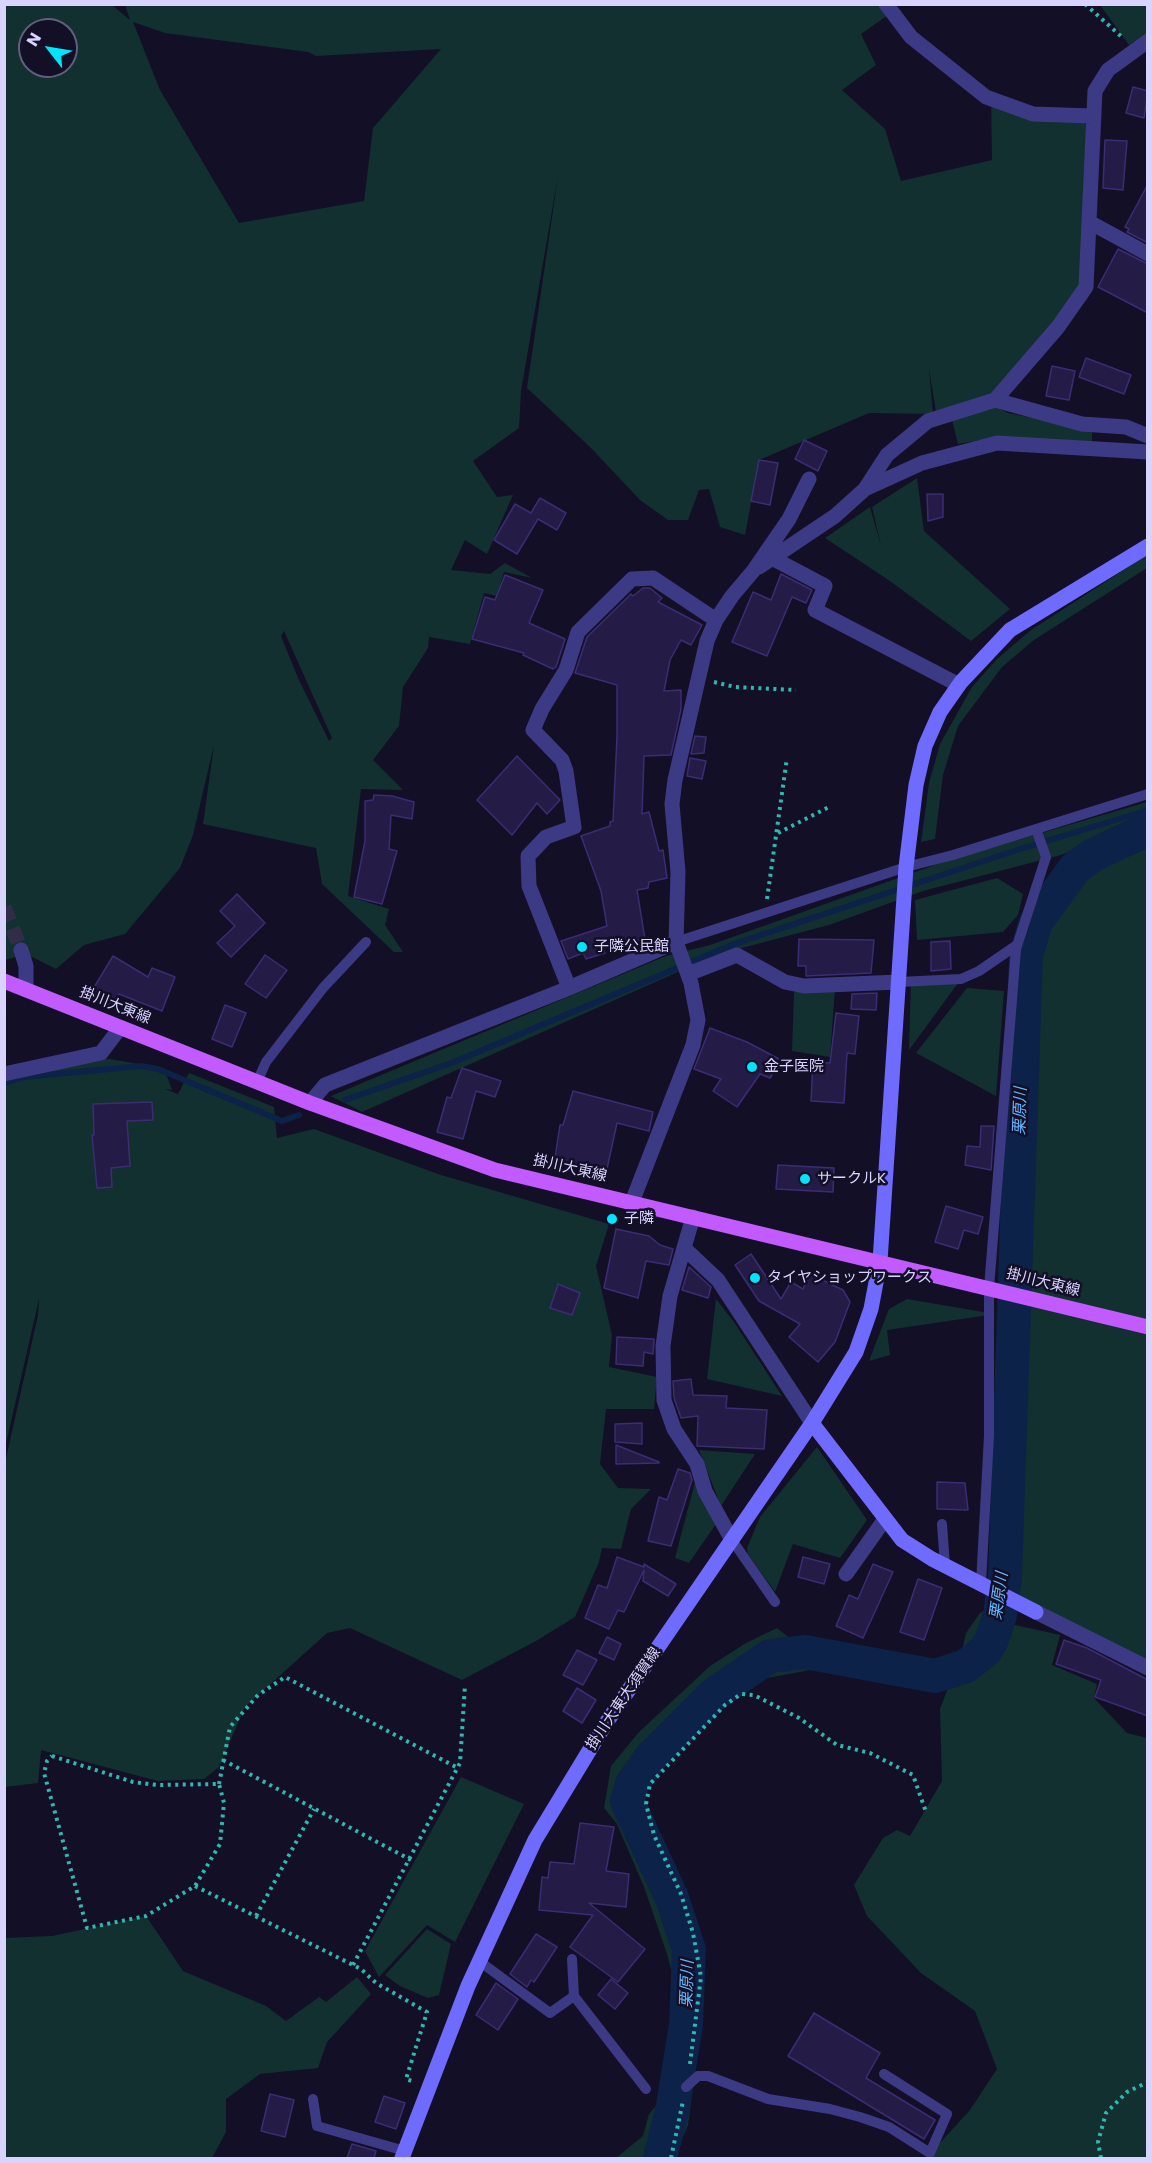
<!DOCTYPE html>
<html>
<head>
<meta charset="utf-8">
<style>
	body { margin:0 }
	#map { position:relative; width:1152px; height:2163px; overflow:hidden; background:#130f26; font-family:Poppins,sans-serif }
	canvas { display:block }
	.frame { position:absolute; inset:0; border:6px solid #d9d4ff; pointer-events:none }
	.north { position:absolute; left:18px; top:18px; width:60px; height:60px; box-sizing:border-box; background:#130f26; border:2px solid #625e7d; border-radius:50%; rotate:301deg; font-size:16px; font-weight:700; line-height:24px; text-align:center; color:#d9d4ff }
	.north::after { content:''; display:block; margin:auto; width:21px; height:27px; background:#00e5ff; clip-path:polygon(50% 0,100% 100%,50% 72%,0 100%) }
</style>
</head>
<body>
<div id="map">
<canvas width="1152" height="2163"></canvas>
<div class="frame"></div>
<div class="north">N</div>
</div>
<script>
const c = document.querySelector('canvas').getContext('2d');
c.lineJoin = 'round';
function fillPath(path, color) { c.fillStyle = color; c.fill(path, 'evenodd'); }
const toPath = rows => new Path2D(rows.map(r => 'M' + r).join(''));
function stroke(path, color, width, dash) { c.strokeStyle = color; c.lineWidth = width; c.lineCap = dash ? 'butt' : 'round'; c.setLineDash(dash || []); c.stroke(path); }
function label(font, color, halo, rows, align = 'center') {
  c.font = font + ' Poppins,"Noto Sans JP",sans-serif'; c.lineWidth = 5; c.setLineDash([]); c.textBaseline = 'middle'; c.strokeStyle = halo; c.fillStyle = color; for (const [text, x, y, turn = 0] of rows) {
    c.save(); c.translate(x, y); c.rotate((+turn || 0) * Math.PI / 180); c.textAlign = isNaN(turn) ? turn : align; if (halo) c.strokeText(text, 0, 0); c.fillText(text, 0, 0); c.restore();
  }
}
const green = toPath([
	[5,5,112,5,130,20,125,5,885,5,891,13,861,34,876,65,842,90,885,129,901,181,992,160,991,99,1085,116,1091,169,1086,282,995,400,937,418,929,369,933,414,869,413,759,460,745,535,720,527,709,489,699,490,688,520,668,520,640,500,590,447,527,388,558,176,521,391,519,428,473,461,497,497,513,495,487,554,465,540,451,570,490,574,505,563,532,578,504,572,497,596,484,593,470,644,429,637,428,648,403,687,399,726,373,760,403,790,361,789,348,896,389,909,385,925,403,952,394,952,322,884,316,848,203,824,214,745,193,835,180,868,125,934,84,945,56,969,26,954,5,960],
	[133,22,165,33,308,52,316,56,441,49,373,128,364,201,239,223,160,90],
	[30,30,66,30,66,66,30,66],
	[284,631,332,738,329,741,298,678,281,636],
	[1100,5,1147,5,1147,34,1129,45],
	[992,405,1008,413,1092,430,1092,444,997,437,958,444,952,420],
	[917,478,924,531,1010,609,971,641,890,581,825,538,870,507,881,546,872,507],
	[1147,555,1147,568,1034,640,1002,667,958,726,943,775,935,839,921,842,929,783,940,744,972,687,997,659,1031,630],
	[1147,802,1147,831,1105,838,1061,855,923,891,829,925,738,949,687,968,362,1112,331,1096,666,956,710,945,946,861],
	[1147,840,1147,1665,1013,1595,1014,1450,1023,1330,1019,1241,1027,1156,1036,1097,1033,1027,1043,921,1063,892,1079,873],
	[997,878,1023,894,1018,915,1003,932,917,940,915,900],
	[911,978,961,979,909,1050],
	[967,988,1004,991,996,1096,916,1053],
	[835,989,830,1057,792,1051,794,992],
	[103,1058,164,1068,172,1090,165,1089,178,1094,189,1073,274,1107,277,1138,314,1129,441,1175,609,1224,596,1266,612,1335,609,1367,657,1377,654,1409,606,1409,600,1464,618,1488,651,1489,631,1509,621,1549,602,1548,599,1562,575,1617,536,1641,462,1680,350,1628,327,1633,245,1707,219,1767,204,1779,158,1781,41,1750,38,1783,5,1787,5,1463,38,1315,39,1299,5,1448,5,1074],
	[716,1299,734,1322,782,1396,707,1379],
	[907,1299,989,1313,989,1315,887,1330,890,1355,869,1361,889,1309],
	[817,1447,867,1520,840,1558,793,1544,775,1592,748,1554,747,1548,760,1517],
	[699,1450,755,1454,721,1506],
	[695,1482,716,1524,689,1563,675,1558],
	[987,1609,1011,1624,1060,1635,1052,1665,1097,1684,1094,1698,1127,1733,1147,1738,1147,2158,926,2158,970,2110,997,2069,975,2011,921,1973,867,1916,854,1885,883,1838,897,1830,910,1836,942,1781,940,1709,961,1654,966,1633,980,1613],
	[777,1628,826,1667,757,1680,734,1692,646,1787,642,1807,656,1848,687,1914,698,1984,698,2052,688,2125,674,2158,616,2158,643,2136,649,2114,664,2096,675,2023,676,1989,667,1954,644,1887,617,1824,604,1808,611,1766,639,1732,710,1666,746,1643],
	[461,1777,524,1804,455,1942,427,1925,379,1977,365,1951],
	[146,1916,183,1971,266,2006,286,2021,319,1997,326,2002,357,1977,371,1994,327,2042,318,2068,260,2074,226,2099,226,2132,212,2158,5,2158,5,1938,52,1936],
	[427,1929,451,1944,439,1995,428,1998,400,1986,385,1975]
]);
const stream = toPath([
	[4,1083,24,1077,141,1066,158,1069,282,1121,299,1115],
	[345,1100,454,1062,734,944,1017,850,1148,810]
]);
const river = toPath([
	[660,2158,672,2111,686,2025,689,1950,672,1898,627,1801,632,1784,652,1756,713,1695,770,1656,805,1652,935,1676,966,1666,986,1650,992,1639,1000,1615,1005,1576,1026,955,1036,922,1075,868,1093,855,1148,829]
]);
const building = toPath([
	[1133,87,1148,91,1144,118,1126,113,1133,87],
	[1105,140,1127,141,1123,190,1103,188,1105,140],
	[1148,184,1148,243,1127,232,1129,229,1125,227,1148,184],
	[1118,249,1148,264,1148,313,1098,287,1118,249],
	[1086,358,1131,375,1124,394,1079,377,1086,358],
	[1052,366,1075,371,1069,400,1046,396,1052,366],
	[804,440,827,451,818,471,795,459,804,440],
	[759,460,778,463,770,505,751,501,759,460],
	[927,494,943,494,943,517,928,521,927,494],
	[540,498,566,513,557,530,538,519,517,554,494,540,515,504,531,513,540,498],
	[781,574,812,590,806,603,792,597,767,656,732,642,753,592,771,600,781,574],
	[505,575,543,590,529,623,565,639,556,667,553,669,523,655,524,653,472,639,485,597,495,600,505,575],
	[643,588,650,588,662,598,658,602,702,625,691,645,681,640,670,660,664,691,681,690,681,709,671,755,644,756,642,814,649,812,659,851,663,850,667,878,649,882,648,888,637,890,645,939,602,946,605,953,586,959,583,953,568,959,561,941,607,926,601,891,581,836,610,826,610,822,613,821,617,737,617,685,575,673,587,637,631,594,633,596,643,588],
	[695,736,706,737,704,753,691,754,695,736],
	[517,756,560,800,547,814,537,803,512,835,477,800,517,756],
	[690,758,706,761,702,779,687,776,690,758],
	[374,795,392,796,414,802,412,819,391,815,389,849,397,851,382,904,354,897,365,841,365,801,373,800,374,795],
	[237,894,265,923,231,957,217,943,235,926,220,911,237,894],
	[799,939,874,940,871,973,806,976,806,966,798,966,799,939],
	[950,941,951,969,931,971,931,942,950,941],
	[265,955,287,970,266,998,245,984,265,955],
	[113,956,148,977,152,968,175,977,162,1011,119,994,111,1007,90,994,113,956],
	[877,993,876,1010,851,1009,852,994,877,993],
	[225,1005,246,1013,232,1047,212,1039,225,1005],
	[836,1013,859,1016,855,1054,847,1053,844,1103,811,1101,813,1062,830,1063,836,1013],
	[710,1028,747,1042,781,1060,770,1078,760,1074,737,1107,713,1091,721,1079,694,1069,710,1028],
	[462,1068,501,1081,495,1097,476,1091,463,1139,437,1132,447,1097,451,1098,462,1068],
	[573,1091,653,1112,649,1131,617,1123,605,1178,580,1173,581,1168,554,1164,560,1125,563,1125,573,1091],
	[152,1102,153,1120,127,1121,130,1166,111,1168,112,1187,97,1188,92,1135,94,1135,93,1104,152,1102],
	[981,1126,994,1126,991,1170,965,1165,967,1146,980,1147,981,1126],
	[778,1165,834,1168,833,1192,776,1189,778,1165],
	[946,1206,983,1217,978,1234,964,1230,958,1249,935,1242,946,1206],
	[616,1229,649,1236,660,1245,673,1249,669,1265,646,1261,638,1298,604,1288,616,1229],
	[751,1254,781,1299,791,1282,803,1289,810,1274,843,1290,850,1302,835,1342,818,1362,789,1337,800,1324,759,1301,735,1265,751,1254],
	[689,1267,711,1287,708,1298,682,1290,689,1267],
	[558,1284,580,1293,572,1315,550,1308,558,1284],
	[617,1337,654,1339,653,1354,644,1352,643,1366,616,1364,617,1337],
	[691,1379,693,1395,727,1396,726,1408,767,1410,764,1449,697,1446,698,1416,681,1418,674,1398,673,1381,691,1379],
	[642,1423,642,1444,615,1442,615,1424,642,1423],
	[616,1445,659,1462,659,1463,616,1464,616,1445],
	[678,1469,690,1473,692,1480,671,1546,648,1541,659,1497,667,1500,678,1469],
	[937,1482,965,1483,968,1510,937,1509,937,1482],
	[617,1557,644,1567,644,1564,676,1584,668,1596,643,1581,644,1570,624,1612,618,1610,609,1629,585,1618,598,1585,607,1588,617,1557],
	[803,1557,830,1564,824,1584,798,1577,803,1557],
	[873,1564,893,1572,863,1638,836,1626,849,1595,858,1599,873,1564],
	[918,1579,942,1588,924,1640,900,1632,918,1579],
	[607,1637,621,1644,614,1660,599,1653,607,1637],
	[1064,1640,1087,1648,1148,1680,1148,1716,1095,1697,1101,1680,1056,1664,1064,1640],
	[577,1650,597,1660,583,1685,563,1675,577,1650],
	[577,1688,596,1700,582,1723,563,1711,577,1688],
	[580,1823,614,1827,606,1871,629,1874,626,1907,589,1903,645,1949,618,1982,570,1947,593,1915,539,1910,542,1877,548,1878,550,1862,574,1864,580,1823],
	[536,1934,557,1947,534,1982,531,1980,527,1987,510,1974,536,1934],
	[611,1979,628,1993,615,2009,598,1995,611,1979],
	[496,1983,518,1999,498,2030,476,2015,496,1983],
	[814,2013,880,2053,866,2078,935,2120,924,2139,788,2056,814,2013],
	[270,2094,294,2100,285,2137,261,2131,270,2094],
	[384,2096,405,2103,396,2129,375,2122,384,2096],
	[352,2144,376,2151,374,2158,347,2158,352,2144]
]);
const streetTunnel = toPath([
	[4,907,21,950]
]);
const path = toPath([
	[1085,4,1124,39],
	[714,682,735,687,796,690],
	[778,833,829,807],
	[767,899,787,758],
	[52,1756,133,1782,157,1785,219,1784,224,1803,220,1844,195,1886,146,1916,87,1928,44,1773,47,1761,52,1756],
	[223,1760,411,1860],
	[219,1784,230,1727,258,1695,285,1677,458,1768],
	[195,1886,361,1969,376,1983,427,2012,406,2079,415,2082],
	[256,1916,314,1809],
	[353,1965,460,1763,465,1685],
	[690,2064,701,1977,693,1933,681,1894,654,1835,646,1804,650,1784,725,1705,741,1694,754,1695,799,1718,837,1745,870,1753,913,1775,926,1812],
	[671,2158,683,2101],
	[1101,2158,1098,2142,1106,2113,1127,2092,1148,2082]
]);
const lane = toPath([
	[676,942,906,867,953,855,1148,794],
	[899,982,961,979,979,971,1017,945],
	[257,1082,266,1062,323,988,366,942],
	[942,1524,945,1566],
	[732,1540,775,1602],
	[981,1583,989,1436,989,1288,1016,949,1046,857,1036,829],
	[479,1961,550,2013,574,1996,572,1959],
	[574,1996,646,2089],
	[686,2087,698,2076,708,2076,768,2099,830,2109,860,2117,889,2127,930,2153,947,2114,884,2074],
	[313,2099,317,2126,405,2151]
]);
const street = toPath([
	[886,4,911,37,986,97,1033,114,1092,116],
	[1091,223,1148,254],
	[995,400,1082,424,1126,427,1148,436],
	[865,489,887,455,928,421,995,400,1058,327,1086,287,1095,91,1108,70,1148,41],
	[772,558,825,586,815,610,959,685],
	[759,567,835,516,865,489,922,463,997,443,1148,452],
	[21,950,26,966,26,990],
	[688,974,737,955,785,982,804,986,899,982],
	[569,988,529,886,528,856,546,837,574,827,566,771,562,760,533,730,542,709,566,670,578,632,632,579,653,578,716,620],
	[4,1074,101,1053,120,1028],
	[310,1103,325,1085,569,988,676,942],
	[632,1202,693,1045,698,1020,691,983,676,942,678,872,672,804,675,780,707,641,716,620,732,596,754,570,789,519,809,479],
	[693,1217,670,1296,663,1346,664,1400,674,1429,697,1464,705,1491,732,1540],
	[684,1248,718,1280,812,1423],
	[846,1574,885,1519],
	[1036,1612,1148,1668]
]);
const secondary = toPath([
	[812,1423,902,1540,932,1559,1036,1612],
	[402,2158,468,1986,535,1840,606,1723,812,1423,856,1352,871,1309,880,1261,906,867,916,785,925,746,940,712,961,682,1010,630,1148,546]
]);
const primary = toPath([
	[4,981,310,1103,495,1170,1148,1327]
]);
const markers = [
	[582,947,6,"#00e5ff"],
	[752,1067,6,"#00e5ff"],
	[805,1179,6,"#00e5ff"],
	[612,1219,6,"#00e5ff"],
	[755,1278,6,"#00e5ff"]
];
const poiNames = [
	["子隣公民館",594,947],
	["金子医院",764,1067],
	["サークルK",817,1179],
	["子隣",624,1219],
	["タイヤショップワークス",767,1278]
];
const streetNames = [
	["掛川大東線",115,1006,22],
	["掛川大東線",570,1169,13],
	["掛川大東線",1043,1283,14],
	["掛川大東大須賀線",624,1699,-56]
];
const waterNames = [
	["栗原川",1021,1111,-88],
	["栗原川",1000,1596,-82],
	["栗原川",688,1984,-88]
];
fillPath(green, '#12302f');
stroke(stream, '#0c2248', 6);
stroke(river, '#0c2248', 34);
fillPath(building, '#241b47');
stroke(building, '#3b2d73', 1.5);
stroke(streetTunnel, '#312d47', 15, [15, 8]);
stroke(path, '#2fb8b0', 4, [3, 4.5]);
stroke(lane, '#3d3a85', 10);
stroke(street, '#3d3a85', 15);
stroke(secondary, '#6f6bff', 15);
stroke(primary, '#c25bff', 15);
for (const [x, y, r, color] of markers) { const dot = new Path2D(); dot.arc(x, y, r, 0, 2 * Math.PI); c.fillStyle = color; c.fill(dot); stroke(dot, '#130f26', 2); }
label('15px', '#d9d4ff', '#130f26', poiNames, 'left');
label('15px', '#d9d4ff', '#130f26', streetNames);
label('italic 16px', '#62b6ff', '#130f26', waterNames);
</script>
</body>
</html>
